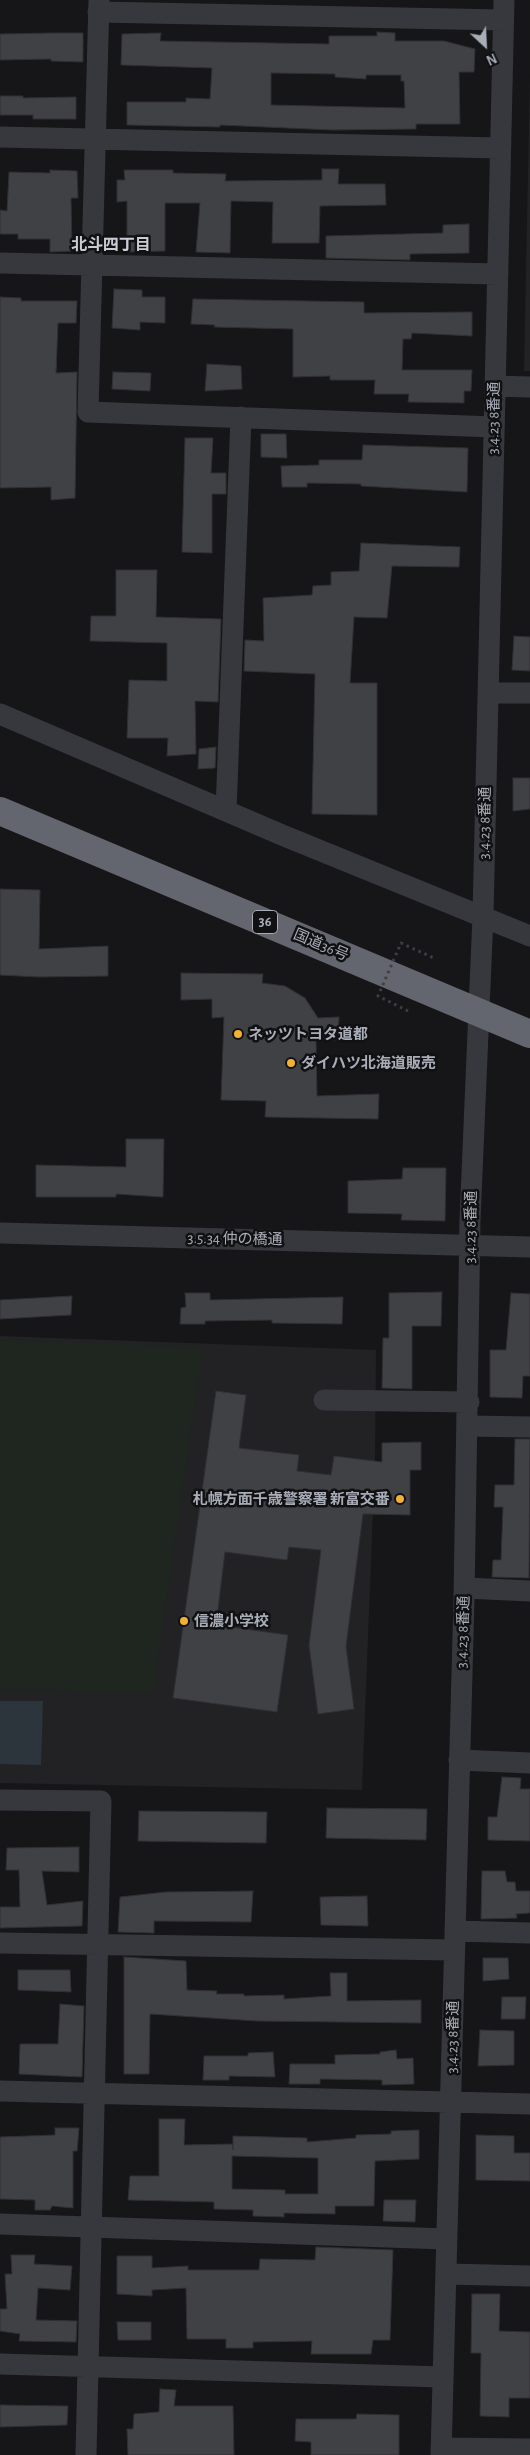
<!DOCTYPE html>
<html>
<head>
<meta charset="utf-8">
<style>
	body { margin:0 }
	#map { position:relative; width:530px; height:2455px; overflow:hidden; background:#161618; font-family:"Alegreya Sans",sans-serif }
	canvas { display:block }
	.north { position:absolute; left:460px; top:20px; width:50px; height:50px; -webkit-text-stroke:4px #111113; paint-order:stroke; rotate:155deg; font-size:14px; font-weight:700; line-height:20px; text-align:center; color:#a8adb8 }
	.north::after { content:''; display:block; margin:auto; width:18px; height:22px; background:#a8adb8; clip-path:polygon(50% 0,100% 100%,50% 72%,0 100%) }
</style>
</head>
<body>
<div id="map">
<canvas width="530" height="2455"></canvas>
<div class="north">N</div>
</div>
<script>
const c = document.querySelector('canvas').getContext('2d');
c.lineJoin = 'round';
function fillPath(path, color) { c.fillStyle = color; c.fill(path, 'evenodd'); }
const toPath = rows => new Path2D(rows.map(r => 'M' + r).join(''));
function stroke(path, color, width, dash) { c.strokeStyle = color; c.lineWidth = width; c.lineCap = dash ? 'butt' : 'round'; c.setLineDash(dash || []); c.stroke(path); }
function label(font, color, halo, rows, align = 'center') {
  c.font = font + ' "Alegreya Sans","Noto Sans JP",sans-serif'; c.lineWidth = 5; c.setLineDash([]); c.textBaseline = 'middle'; c.strokeStyle = halo; c.fillStyle = color; for (const [text, x, y, turn = 0] of rows) {
    c.save(); c.translate(x, y); c.rotate((+turn || 0) * Math.PI / 180); c.textAlign = isNaN(turn) ? turn : align; if (halo) c.strokeText(text, 0, 0); c.fillText(text, 0, 0); c.restore();
  }
}
const built = toPath([
	[530,75,530,371,524,371],
	[0,1336,376,1350,375,1459,362,1790,0,1783]
]);
const green = toPath([
	[0,1340,203,1347,153,1692,0,1689]
]);
const water = toPath([
	[0,1701,43,1701,41,1765,0,1764]
]);
const building = toPath([
	[377,32,395,33,395,41,444,41,475,49,474,72,459,72,460,124,416,124,416,129,332,130,220,125,220,127,127,125,127,102,186,102,186,98,210,99,212,68,121,65,122,34,161,33,160,41,329,44,329,36,377,36,377,32],
	[271,73,335,74,335,77,366,79,366,75,401,75,401,81,404,81,405,108,271,105,271,73],
	[52,33,83,33,83,62,51,61,51,59,0,60,0,34,52,33],
	[0,96,23,96,23,98,76,97,76,119,33,119,33,115,0,115,0,96],
	[322,169,339,169,338,184,385,184,386,205,320,206,319,243,272,243,273,202,231,201,230,253,196,252,200,203,165,203,165,251,127,252,127,201,117,202,117,180,125,180,124,170,173,170,173,173,226,174,225,181,322,180,322,169],
	[50,170,77,171,78,198,71,198,72,251,50,252,50,239,18,239,18,234,0,234,0,210,7,211,9,172,50,173,50,170],
	[469,224,469,253,410,254,410,260,326,258,326,236,443,233,443,225,469,224],
	[114,289,142,290,142,297,165,297,165,323,140,322,140,330,112,328,114,289],
	[0,297,21,298,21,301,77,301,76,323,58,323,56,373,77,372,75,498,51,500,51,487,0,488,0,297],
	[193,299,364,302,364,313,472,312,472,336,412,333,411,339,403,339,402,370,472,370,471,391,464,391,464,403,408,402,409,394,374,394,375,380,330,380,330,376,293,377,293,329,214,327,215,325,191,324,193,299],
	[207,364,241,366,242,389,205,391,207,364],
	[113,372,151,373,150,391,112,389,113,372],
	[261,434,286,434,287,458,261,457,261,434],
	[185,438,213,438,211,473,226,473,226,494,212,494,212,553,182,552,185,438],
	[363,445,468,448,467,492,361,486,361,484,307,483,307,487,282,487,281,466,319,465,319,460,362,460,363,445],
	[361,543,460,547,459,567,392,566,387,618,354,617,350,683,377,683,377,815,312,814,315,674,244,671,245,640,264,641,263,598,312,595,313,586,331,585,331,572,359,571,361,543],
	[116,570,157,570,156,617,221,619,218,702,195,701,196,754,167,756,168,738,127,738,129,680,167,681,167,643,90,641,91,616,116,616,116,570],
	[514,636,530,637,530,671,512,670,514,636],
	[216,747,215,768,198,769,199,749,216,747],
	[513,778,530,778,530,809,513,811,513,778],
	[0,889,40,890,39,949,108,946,108,976,39,977,0,975,0,889],
	[181,973,263,974,262,983,285,986,305,998,318,1018,339,1017,338,1040,316,1040,317,1096,379,1094,378,1119,265,1117,266,1101,221,1100,224,1017,212,1018,212,999,181,1000,181,973],
	[126,1139,164,1139,163,1197,116,1194,116,1197,36,1197,36,1165,126,1167,126,1139],
	[403,1168,446,1168,445,1221,401,1220,402,1214,348,1213,348,1181,402,1179,403,1168],
	[442,1292,441,1326,412,1326,412,1389,382,1388,383,1338,389,1338,389,1293,442,1292],
	[185,1293,210,1293,210,1300,343,1297,342,1324,272,1323,272,1320,205,1321,205,1324,180,1324,181,1308,186,1307,185,1293],
	[511,1293,530,1294,530,1376,523,1376,522,1398,490,1397,490,1350,506,1350,511,1293],
	[72,1296,71,1315,0,1319,0,1300,72,1296],
	[216,1391,246,1395,239,1448,299,1455,297,1471,331,1475,334,1456,382,1462,382,1443,421,1442,421,1470,410,1470,410,1515,363,1514,346,1646,354,1709,318,1714,309,1645,321,1550,289,1547,287,1560,225,1552,216,1625,288,1635,277,1712,173,1698,216,1391],
	[515,1439,530,1439,529,1578,492,1577,493,1560,501,1560,503,1507,494,1507,495,1485,514,1485,515,1439],
	[502,1777,521,1778,520,1789,530,1789,530,1841,488,1840,488,1817,497,1817,502,1777],
	[327,1808,427,1809,426,1840,326,1838,327,1808],
	[139,1811,267,1812,266,1843,138,1841,139,1811],
	[79,1847,79,1872,42,1871,47,1905,83,1901,82,1926,0,1928,0,1907,20,1907,19,1870,6,1870,7,1848,79,1847],
	[482,1871,505,1871,507,1882,515,1882,516,1891,530,1891,530,1913,516,1914,517,1918,481,1919,482,1871],
	[253,1891,251,1922,154,1921,154,1933,118,1932,120,1897,166,1892,253,1891],
	[367,1896,368,1926,321,1925,320,1897,367,1896],
	[124,1957,186,1961,187,1990,217,1991,216,1994,244,1994,244,1996,284,1995,284,1999,331,1996,330,1973,347,1973,347,2001,421,2000,421,2023,257,2021,150,2014,149,2074,124,2074,124,1957],
	[483,1958,508,1958,509,1979,483,1981,483,1958],
	[18,1970,70,1970,71,1992,18,1990,18,1970],
	[502,1997,526,1997,525,2019,501,2019,502,1997],
	[60,2004,84,2006,82,2077,19,2074,20,2044,58,2044,60,2004],
	[480,2030,514,2031,514,2065,478,2066,480,2030],
	[396,2050,397,2059,413,2058,414,2084,382,2085,382,2080,320,2079,320,2084,289,2084,290,2064,335,2064,335,2055,380,2054,380,2052,396,2050],
	[273,2052,275,2077,229,2076,229,2080,203,2080,204,2056,248,2056,248,2053,273,2052],
	[159,2119,185,2119,184,2145,233,2144,233,2150,233,2136,307,2138,307,2142,356,2138,356,2135,391,2134,391,2131,419,2130,419,2159,375,2161,374,2206,335,2206,335,2214,284,2213,284,2217,253,2216,253,2210,214,2209,214,2202,128,2200,130,2176,159,2176,159,2119],
	[232,2156,318,2158,318,2194,285,2194,285,2190,232,2189,232,2156],
	[55,2128,79,2128,77,2151,73,2151,73,2208,52,2206,50,2210,35,2210,35,2200,0,2199,0,2137,55,2135,55,2128],
	[476,2135,514,2136,514,2153,530,2153,530,2181,476,2180,476,2135],
	[384,2200,416,2200,415,2222,383,2221,384,2200],
	[316,2247,393,2250,390,2340,373,2340,371,2354,311,2354,312,2341,253,2342,253,2348,226,2348,226,2339,187,2339,186,2288,152,2290,152,2296,117,2294,117,2256,152,2256,152,2268,188,2266,188,2270,259,2270,260,2259,315,2260,316,2247],
	[11,2255,35,2255,34,2264,72,2266,70,2290,38,2288,36,2320,77,2321,76,2342,19,2341,20,2334,0,2331,0,2309,7,2309,5,2274,12,2274,11,2255],
	[472,2294,500,2294,499,2331,530,2332,530,2398,509,2398,509,2417,480,2416,481,2353,471,2353,472,2294],
	[117,2322,151,2322,151,2340,118,2340,117,2322],
	[160,2389,176,2390,174,2406,233,2406,234,2455,128,2455,127,2429,133,2429,134,2414,159,2412,160,2389],
	[0,2405,68,2406,67,2425,0,2427,0,2405],
	[357,2414,399,2415,399,2455,311,2455,311,2442,295,2441,296,2419,356,2419,357,2414]
]);
const minor = toPath([
	[99,0,88,412,494,427],
	[98,12,503,20],
	[0,137,500,148],
	[0,263,498,274],
	[495,386,530,387],
	[488,693,530,693],
	[0,714,282,835,530,936],
	[226,811,241,417],
	[0,1233,530,1247],
	[324,1400,469,1402],
	[468,1426,530,1427],
	[465,1588,530,1591],
	[459,1760,530,1763],
	[0,1800,101,1801,86,2455],
	[455,1931,530,1933],
	[0,1943,454,1950],
	[0,2091,530,2104],
	[0,2224,447,2239],
	[446,2274,530,2276],
	[0,2364,443,2377],
	[441,2448,530,2449],
	[441,2455,464,1599,470,1220,483,916,504,0]
]);
const highway = toPath([
	[0,811,530,1034]
]);
const pathBridge = toPath([
	[408,1011,378,996,401,943,436,959]
]);
const markers = [
	[238,1034,5,"#f2b134"],
	[291,1063,5,"#f2b134"],
	[400,1499,5,"#f2b134"],
	[184,1621,5,"#f2b134"]
];
const shields = [
	[265,922,25]
];
const shieldNames = [
	["36",265,922]
];
const streetNames = [
	["3.4.23 8番通",494,418,-89],
	["3.4.23 8番通",485,823,-89],
	["国道36号",321,945,23],
	["3.4.23 8番通",471,1227,-89],
	["3.5.34 仲の橋通",235,1239,1],
	["3.4.23 8番通",463,1632,-88],
	["3.4.23 8番通",453,2037,-89]
];
const poiNames = [
	["ネッツトヨタ道都",248,1034],
	["ダイハツ北海道販売",301,1063],
	["札幌方面千歳警察署 新富交番",390,1499,"right"],
	["信濃小学校",194,1621]
];
const neighbourhoodNames = [
	["北斗四丁目",111,245]
];
fillPath(built, '#222225');
fillPath(green, '#1e261f');
fillPath(water, '#2c353c');
fillPath(building, '#404145');
stroke(building, '#303034', 1);
stroke(minor, '#37383d', 21);
stroke(highway, '#63666e', 28);
stroke(pathBridge, '#3d3f44', 3, [2.5, 4]);
for (const [x, y, r, color] of markers) { const dot = new Path2D(); dot.arc(x, y, r, 0, 2 * Math.PI); c.fillStyle = color; c.fill(dot); stroke(dot, '#111113', 2); }
for (const [x, y, w] of shields) { const box = new Path2D(); box.roundRect(x - w / 2, y - 11.5, w, 23, 4); c.fillStyle = '#111113'; c.fill(box); stroke(box, '#a8adb8', 1); }
label('bold 14px', '#a8adb8', null, shieldNames);
label('15px', '#a8adb8', '#111113', streetNames);
label('bold 15px', '#a8adb8', '#111113', poiNames, 'left');
label('bold 16px', '#c9ccd4', '#111113', neighbourhoodNames);
</script>
</body>
</html>
